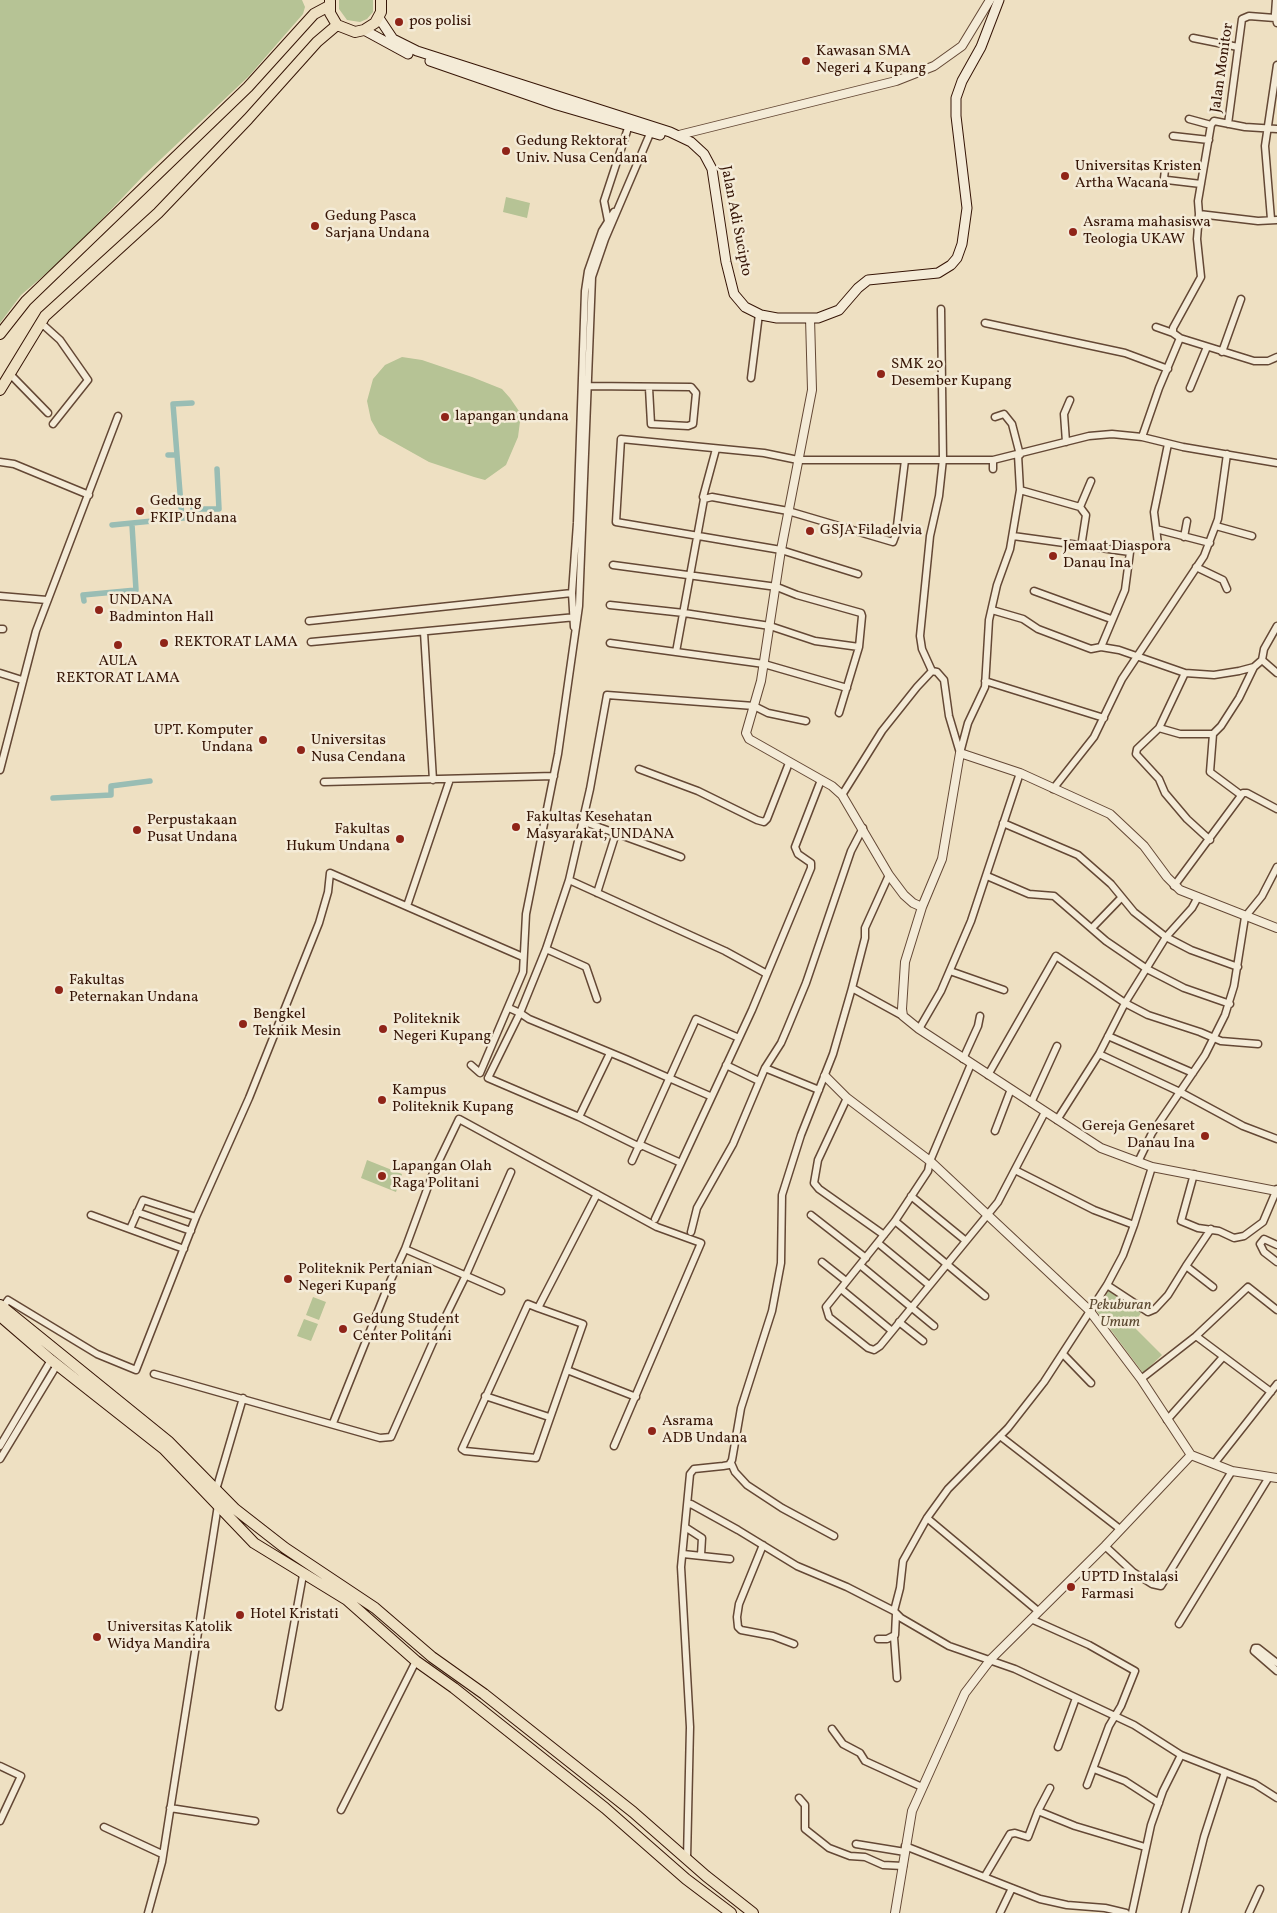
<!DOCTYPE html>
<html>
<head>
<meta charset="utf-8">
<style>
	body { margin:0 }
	canvas { display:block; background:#eee0c2 }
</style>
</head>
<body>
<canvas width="1277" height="1913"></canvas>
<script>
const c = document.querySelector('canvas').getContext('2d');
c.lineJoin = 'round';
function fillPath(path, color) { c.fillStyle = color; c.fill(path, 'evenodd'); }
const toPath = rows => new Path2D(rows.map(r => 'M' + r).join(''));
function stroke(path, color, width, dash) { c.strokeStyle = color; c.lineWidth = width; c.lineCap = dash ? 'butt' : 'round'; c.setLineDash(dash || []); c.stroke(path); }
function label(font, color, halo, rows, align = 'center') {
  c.font = font + ' Vollkorn,serif'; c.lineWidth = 5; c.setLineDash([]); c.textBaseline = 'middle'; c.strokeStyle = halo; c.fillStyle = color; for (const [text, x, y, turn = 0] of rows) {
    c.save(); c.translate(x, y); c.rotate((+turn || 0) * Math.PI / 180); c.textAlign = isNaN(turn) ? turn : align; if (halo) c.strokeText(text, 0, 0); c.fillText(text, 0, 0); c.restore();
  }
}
const green = toPath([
	[0,0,302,0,305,7,303,14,249,76,144,175,70,253,21,295,0,323],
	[339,0,373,0,373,12,367,19,360,22,347,20,339,9],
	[506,197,530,203,527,218,503,212],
	[402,357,422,360,472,377,502,389,510,398,521,414,518,437,506,465,485,480,474,477,429,462,379,434,371,420,367,401,373,379,385,365],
	[367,1160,402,1174,396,1192,361,1178],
	[1110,1289,1142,1311,1133,1326,1162,1355,1143,1373,1096,1310],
	[313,1297,326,1302,319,1320,306,1315],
	[304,1319,318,1324,311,1341,297,1336]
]);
const canal = toPath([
	[168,455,177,455,182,518],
	[177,455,173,404,192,403],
	[112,525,193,517,193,509,219,509,217,469],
	[84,601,83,595,136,590,132,525],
	[53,798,111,795,111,786,150,781]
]);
const minor = toPath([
	[1276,0,1275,14,1277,23],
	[1193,38,1238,47],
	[1189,119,1211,125],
	[1228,124,1242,19,1249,16,1275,18],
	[1173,136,1209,140],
	[1165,170,1164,178,1167,180,1201,184],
	[1199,214,1258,221,1277,220],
	[1271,219,1265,146,1277,65],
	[608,221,604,201,630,122],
	[40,322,60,340,88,380,53,424],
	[985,323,1125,353,1168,369],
	[1156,327,1173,333],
	[1180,338,1173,333,1173,328,1201,277,1197,239,1199,214,1198,201,1211,125,1214,121,1245,127,1277,129],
	[1222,352,1241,299],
	[9,373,48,413],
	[751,378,759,314],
	[585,386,691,387,696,393,693,424,688,426,651,424,649,388],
	[1190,388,1207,347],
	[995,417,1004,414,1012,424,1020,455],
	[1142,437,1159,388,1180,338,1254,361,1268,361,1277,357],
	[1066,442,1064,414,1070,400],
	[1018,455,1020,490,1080,507,1091,481],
	[0,462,14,464,89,495],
	[993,469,993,460,1089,436,1112,434,1142,437,1183,447,1277,463],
	[704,499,703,497,716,449],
	[1080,507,1086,515,1081,547],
	[1216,526,1252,536],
	[1156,529,1210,543],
	[1013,536,1130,552,1125,590,1101,647],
	[1184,537,1187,521],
	[1158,544,1154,512,1168,444],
	[613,565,777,587,797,595,861,613,862,616,859,647,839,713],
	[1196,567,1223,580,1227,589],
	[858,574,781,550,616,522,621,439,764,453,798,460,993,460],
	[1034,591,1111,619],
	[0,596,47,600],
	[610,605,684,613,770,626,815,641,859,647],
	[992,610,1023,619,1038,629,1091,649,1101,647,1119,650,1185,673,1214,675,1239,671,1254,667,1262,660,1277,673],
	[309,621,572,593],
	[574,627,572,593,577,523,585,291,588,271,602,231,614,212],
	[0,629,3,629],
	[424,632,433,780],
	[311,642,576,617],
	[610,643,764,664,847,688],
	[676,652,704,499,712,497,788,511,893,542,896,534,905,460],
	[1262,660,1264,649,1277,626],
	[932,671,922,649,920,636,930,536,939,496,943,459,941,309],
	[0,673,22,680],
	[1185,673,1159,728,1137,749,1136,754,1159,779,1165,793,1187,819,1210,840],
	[985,681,1104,718],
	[1159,728,1180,734,1213,734,1221,726,1239,698,1254,667],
	[1213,734,1210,772,1241,795],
	[960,753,968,723,985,687,989,620,997,585,1010,549,1020,490],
	[639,769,698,791,757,820,764,822,767,819,789,763],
	[0,770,36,631,118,416],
	[324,782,554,776],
	[1053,789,1094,737,1122,679,1204,556,1218,519,1227,454],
	[842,795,882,731,917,687,932,671,937,672,944,680,949,716,960,753],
	[582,821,681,857],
	[1003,823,1078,855,1111,884,1134,912,1166,937,1191,950,1238,967],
	[987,876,1029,894,1054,896,1106,941,1147,969,1184,988,1230,1004],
	[569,880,725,951,767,974,752,1010,655,1219],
	[1174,886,1243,793,1247,793,1277,809],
	[597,893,616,833],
	[407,906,450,779],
	[1092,928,1121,898],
	[546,949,586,967,597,999],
	[950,971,1004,990],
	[767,974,811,868,811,863,798,854,795,847,821,780],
	[852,988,865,938,865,928,889,875],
	[509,1008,520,1013,529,1019,628,1060,710,1096],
	[919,1029,941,991,971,921,1020,773],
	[1108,1036,1193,1073],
	[1099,1054,1180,1092,1243,1126,1277,1139],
	[963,1059,978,1026,980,1016],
	[971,1064,930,1161,928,1171,895,1221,826,1307,829,1317,868,1348,874,1350,880,1346,998,1202,1045,1112],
	[471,1065,480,1073,523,972,526,914,558,754,579,606,592,277,605,239,652,129],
	[726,1065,759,1081],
	[765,1068,819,1090],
	[988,1075,1056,956,1125,1003,1148,1015,1200,1032,1221,1041,1258,1044],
	[847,1098,818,1160,814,1183,819,1189,884,1235],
	[1031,1103,1057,1046],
	[579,1117,610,1053],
	[1057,1120,1099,1054,1125,1003,1166,937,1192,908,1198,897],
	[995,1131,1011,1089],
	[641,1145,681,1163],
	[640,1147,579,1117,488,1078,520,1013,546,949,569,880,590,789,607,695,754,706,768,713,806,721],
	[632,1161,696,1019,739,1038],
	[1138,1162,1152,1133,1205,1055,1225,1015,1234,986,1245,917,1262,896,1277,867],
	[1152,1167,1134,1225,1123,1255,1107,1285,1044,1382,1008,1428,948,1489,927,1518,903,1561,900,1588,894,1611,901,1618,949,1646,1015,1669,1134,1725,1181,1755,1255,1784,1277,1798],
	[1015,1170,1094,1210,1134,1225],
	[1194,1174,1181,1221,1198,1228,1219,1231,1234,1238,1244,1236,1263,1222,1277,1189],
	[911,1196,966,1241],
	[137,1212,191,1231],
	[91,1215,184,1249],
	[811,1215,866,1258],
	[895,1221,985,1296],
	[130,1229,143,1200,196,1217],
	[691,1232,697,1208,733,1144,765,1068,781,1043,787,1029,806,983,851,851,863,828],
	[878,1243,929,1285],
	[1277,1245,1264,1239,1260,1244,1264,1252,1277,1262],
	[405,1249,501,1291],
	[822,1262,846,1281],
	[860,1265,934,1326],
	[1186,1266,1211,1229],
	[1107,1285,1148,1312,1155,1309,1168,1295,1186,1266,1213,1287],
	[841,1289,892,1331],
	[3,1307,8,1300,97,1354,136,1370,196,1217,249,1098,319,923,328,892,330,873,523,957],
	[538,1308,528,1304,462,1449,465,1451,536,1458,583,1324,538,1308,597,1194],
	[899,1322,923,1341],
	[1196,1336,1271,1392],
	[1063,1354,1091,1383],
	[567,1370,636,1397],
	[154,1374,380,1438,391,1437,433,1342,466,1275,511,1172],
	[1141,1379,1196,1336,1248,1287,1277,1310],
	[485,1396,549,1417],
	[1167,1420,1223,1357],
	[333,1423,388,1286,405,1249,433,1173,459,1119,657,1227,701,1243,614,1446],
	[1000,1436,1120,1529],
	[0,1446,51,1360],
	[0,1459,57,1365],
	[731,1463,735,1472,747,1485,782,1508,834,1536],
	[1214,1464,1277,1384],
	[216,1490,243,1398],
	[687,1505,691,1504,738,1530,797,1566,847,1587,894,1611],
	[927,1518,1038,1611],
	[685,1527,702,1538,701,1555],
	[763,1545,739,1604,737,1617,738,1627,741,1630,773,1636,794,1644],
	[1105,1546,1133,1572,1152,1584,1161,1586,1232,1471],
	[683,1554,730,1559],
	[1031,1619,1089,1645,1135,1671,1121,1706,1109,1726,1087,1785],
	[1179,1624,1269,1477],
	[894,1637,897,1678],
	[878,1639,887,1639,895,1635,896,1614],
	[1277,1663,1258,1648,1255,1648,1254,1651,1277,1671],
	[279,1707,303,1575],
	[832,1729,843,1744,860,1753,865,1761,922,1787],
	[1058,1747,1076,1698],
	[0,1766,21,1776,0,1821],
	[1094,1769,1125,1781,1159,1803],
	[799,1798,805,1805,805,1829,829,1848,850,1856,865,1857,883,1865,903,1866],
	[170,1808,255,1821],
	[341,1810,416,1661],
	[1038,1811,1075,1826,1145,1847],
	[104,1827,162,1854],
	[856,1844,905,1852],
	[905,1846,1040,1899,1067,1905,1105,1908,1126,1913],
	[687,1859,690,1727,681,1567,690,1474,694,1469,723,1466,729,1465,732,1460,741,1408,772,1311,781,1263,782,1195,801,1135,833,1054,852,988,903,1016],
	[985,1876,1010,1834,1015,1833,1028,1837,1038,1811,1050,1788],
	[148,1913,162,1862,218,1505],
	[1000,1913,1012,1888],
	[1132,1913,1151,1825,1163,1791,1181,1755],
	[1185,1913,1204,1837,1225,1772],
	[1249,1913,1260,1889]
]);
const tertiary = toPath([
	[679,135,896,81,934,66,962,46,990,0],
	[810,318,812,390,781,550,761,681,746,733,749,739,832,786,842,795,889,875,904,895,913,903,922,907],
	[1277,928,1180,890,1167,877,1144,846,1110,814,1020,773,960,753,942,859,922,907,905,962,902,1009,903,1016,919,1029,1101,1148,1152,1167,1277,1191],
	[825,1076,847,1098,930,1161,1089,1310,1141,1379,1191,1455,1232,1471,1277,1478],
	[895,1913,912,1811,965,1693,991,1659,1105,1546,1191,1455]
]);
const secondary = toPath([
	[379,18,393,39,417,51,670,132,691,142,704,154,712,169,726,262,734,294,745,307,761,315,777,318,818,318,839,310,858,288,868,280,938,273,951,265,957,258,962,244,967,208,956,116,956,98,962,81,981,47,999,0],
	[364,30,408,54],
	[430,61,557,105,660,135]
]);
const trunk = toPath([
	[330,1,330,13,337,25,355,32,364,30,375,23,381,12,381,0],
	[0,334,26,301,248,87,314,14,329,6],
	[0,390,45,316,158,213,248,119,317,42,337,25],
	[0,1305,169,1442,235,1509,285,1548,375,1608,432,1657,484,1694,633,1812,706,1876,753,1913],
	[0,1316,51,1360,164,1449,254,1543,347,1600,416,1661,454,1688,605,1808,686,1879,731,1913]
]);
const markers = [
	[399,22,5,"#8f2418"],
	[806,61,5,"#8f2418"],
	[506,151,5,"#8f2418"],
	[1065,176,5,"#8f2418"],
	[315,226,5,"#8f2418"],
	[1073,232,5,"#8f2418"],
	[881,374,5,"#8f2418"],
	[445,417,5,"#8f2418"],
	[140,511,5,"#8f2418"],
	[810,531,5,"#8f2418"],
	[1053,556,5,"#8f2418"],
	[99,610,5,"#8f2418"],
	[164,643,5,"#8f2418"],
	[118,645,5,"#8f2418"],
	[263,740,5,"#8f2418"],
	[301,750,5,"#8f2418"],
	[516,827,5,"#8f2418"],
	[137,830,5,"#8f2418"],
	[400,839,5,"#8f2418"],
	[59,990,5,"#8f2418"],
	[243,1024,5,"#8f2418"],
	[383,1029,5,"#8f2418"],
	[382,1100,5,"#8f2418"],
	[1205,1136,5,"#8f2418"],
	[382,1176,5,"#8f2418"],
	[288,1279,5,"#8f2418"],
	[343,1329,5,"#8f2418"],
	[652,1431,5,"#8f2418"],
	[1071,1587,5,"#8f2418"],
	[240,1615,5,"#8f2418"],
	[97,1637,5,"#8f2418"]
];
const poiNames = [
	["pos polisi",409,22],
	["Kawasan SMA",816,52],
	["Negeri 4 Kupang",816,69],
	["Gedung Rektorat",516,142],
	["Univ. Nusa Cendana",516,159],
	["Universitas Kristen",1075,167],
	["Artha Wacana",1075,184],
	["Gedung Pasca",325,217],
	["Sarjana Undana",325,234],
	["Asrama mahasiswa",1083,223],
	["Teologia UKAW",1083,240],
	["SMK 20",891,365],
	["Desember Kupang",891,382],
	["lapangan undana",455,417],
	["Gedung",150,502],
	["FKIP Undana",150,519],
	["GSJA Filadelvia",820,531],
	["Jemaat Diaspora",1063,547],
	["Danau Ina",1063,564],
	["UNDANA",109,601],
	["Badminton Hall",109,618],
	["REKTORAT LAMA",174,643],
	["AULA",118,662,"center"],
	["REKTORAT LAMA",118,679,"center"],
	["UPT. Komputer",253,731,"right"],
	["Undana",253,748,"right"],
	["Universitas",311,741],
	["Nusa Cendana",311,758],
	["Fakultas Kesehatan",526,818],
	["Masyarakat, UNDANA",526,835],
	["Perpustakaan",147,821],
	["Pusat Undana",147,838],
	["Fakultas",390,830,"right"],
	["Hukum Undana",390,847,"right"],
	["Fakultas",69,981],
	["Peternakan Undana",69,998],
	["Bengkel",253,1015],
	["Teknik Mesin",253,1032],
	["Politeknik",393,1020],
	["Negeri Kupang",393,1037],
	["Kampus",392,1091],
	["Politeknik Kupang",392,1108],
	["Gereja Genesaret",1195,1127,"right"],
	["Danau Ina",1195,1144,"right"],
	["Lapangan Olah",392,1167],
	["Raga Politani",392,1184],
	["Politeknik Pertanian",298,1270],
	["Negeri Kupang",298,1287],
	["Gedung Student",353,1320],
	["Center Politani",353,1337],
	["Asrama",662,1422],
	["ADB Undana",662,1439],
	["UPTD Instalasi",1081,1578],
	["Farmasi",1081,1595],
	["Hotel Kristati",250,1615],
	["Universitas Katolik",107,1628],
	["Widya Mandira",107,1645]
];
const streetNames = [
	["Jalan Monitor",1223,68,-82],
	["Jalan Adi Sucipto",735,221,79]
];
const parkNames = [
	["Pekuburan",1120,1306],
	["Umum",1120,1323]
];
fillPath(green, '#b6c395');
stroke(canal, '#99bdb4', 5.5);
stroke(minor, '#644835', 9);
stroke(tertiary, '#644835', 10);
stroke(secondary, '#361506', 11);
stroke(trunk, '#361506', 12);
stroke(minor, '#f4ebd7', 6);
stroke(tertiary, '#f4ebd7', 8);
stroke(secondary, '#f4ebd7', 9);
stroke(trunk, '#eee0c2', 10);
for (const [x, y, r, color] of markers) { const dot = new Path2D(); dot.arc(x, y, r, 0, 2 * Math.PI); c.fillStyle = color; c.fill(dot); stroke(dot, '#f4ebd7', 2); }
label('15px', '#361506', '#f4ebd7', poiNames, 'left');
label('15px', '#361506', '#f4ebd7', streetNames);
label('italic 15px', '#5c4931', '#f4ebd7', parkNames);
</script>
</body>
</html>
